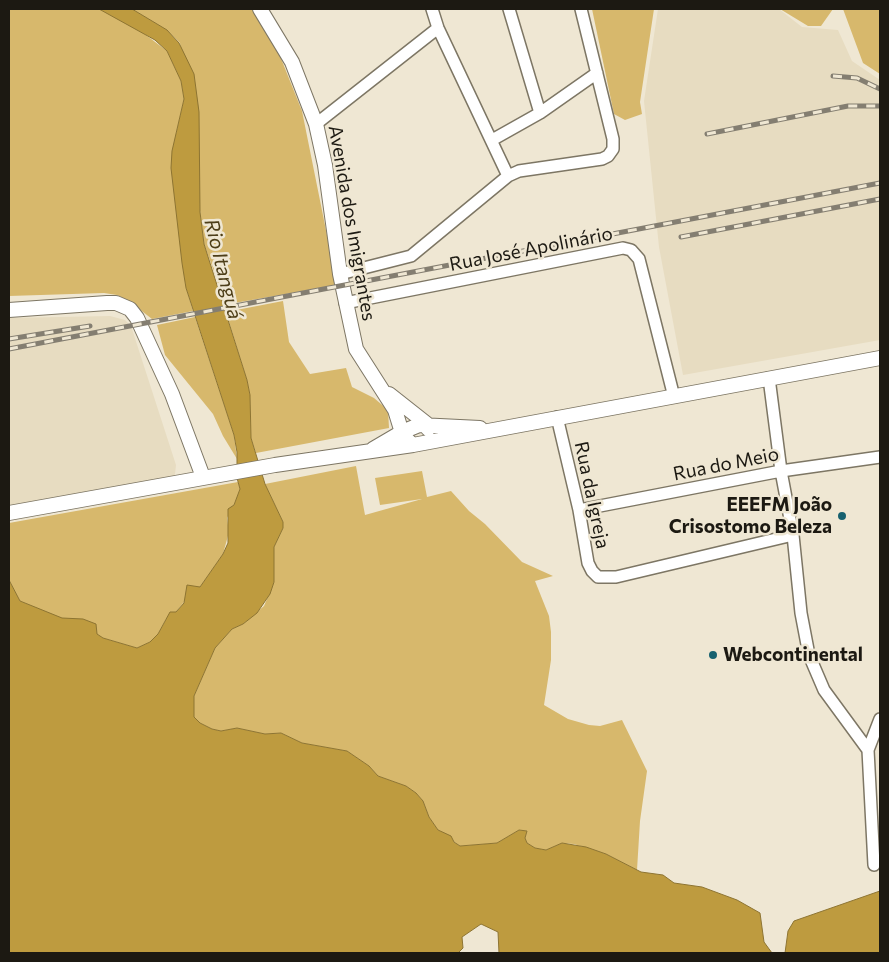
<!DOCTYPE html>
<html>
<head>
<meta charset="utf-8">
<style>
	body { margin:0 }
	#map { position:relative; width:889px; height:962px; overflow:hidden; background:#efe7d3; font-family:Commissioner,sans-serif }
	canvas { display:block }
	.frame { position:absolute; inset:0; border:10px solid #1c1912; pointer-events:none }
</style>
</head>
<body>
<div id="map">
<canvas width="889" height="962"></canvas>
<div class="frame"></div>
</div>
<script>
const c = document.querySelector('canvas').getContext('2d');
c.lineJoin = 'round';
function fillPath(path, color) { c.fillStyle = color; c.fill(path, 'evenodd'); }
const toPath = rows => new Path2D(rows.map(r => 'M' + r).join(''));
function stroke(path, color, width, dash) { c.strokeStyle = color; c.lineWidth = width; c.lineCap = dash ? 'butt' : 'round'; c.setLineDash(dash || []); c.stroke(path); }
function label(font, color, halo, rows, align = 'center') {
  c.font = font + ' Commissioner,sans-serif'; c.lineWidth = 5; c.setLineDash([]); c.textBaseline = 'middle'; c.strokeStyle = halo; c.fillStyle = color; for (const [text, x, y, turn = 0] of rows) {
    c.save(); c.translate(x, y); c.rotate((+turn || 0) * Math.PI / 180); c.textAlign = isNaN(turn) ? turn : align; if (halo) c.strokeText(text, 0, 0); c.fillText(text, 0, 0); c.restore();
  }
}
const built = toPath([
	[658,9,779,9,802,27,838,30,852,61,880,80,880,340,683,375,659,247,644,101],
	[110,316,125,320,131,326,176,465,175,474,173,477,9,507,9,318]
]);
const green = toPath([
	[9,9,99,9,138,29,167,51,181,81,184,99,176,134,186,288,193,311,152,319,129,301,117,295,104,293,9,296],
	[132,9,252,9,280,56,302,111,337,285,223,305,217,280,204,244,180,43,168,31],
	[592,9,654,9,640,102,642,114,625,120,614,114],
	[780,9,833,9,821,26,808,26],
	[843,9,880,9,880,74,863,63],
	[283,301,289,342,310,374,346,368,352,387,374,398,388,410,389,428,256,453,251,438,250,395,247,380,226,312],
	[195,317,234,435,237,459,223,436,213,414,165,355,157,325],
	[356,466,365,515,422,499,380,505,375,478,422,471,427,497,451,491,469,511,485,524,522,562,553,576,535,581,549,616,551,632,551,660,544,705,568,719,589,725,600,726,622,720,647,771,640,821,637,870,606,854,574,844,562,843,546,850,535,848,527,843,525,838,527,831,519,830,497,843,460,846,438,830,429,817,423,801,416,793,406,786,378,776,369,766,347,751,302,743,281,733,265,734,237,728,221,731,212,729,200,723,194,717,194,696,215,648,232,629,243,624,264,606,274,582,274,547,283,528,283,522,265,484],
	[238,482,240,489,238,497,227,518,229,532,223,554,200,587,196,587,176,612,166,619,158,634,150,642,137,648,103,638,20,601,9,580,9,523]
]);
const water = toPath([
	[99,9,132,9,167,30,179,43,194,74,199,112,200,212,204,244,247,380,250,395,251,438,265,484,283,522,283,528,274,547,274,582,270,594,257,613,243,624,232,629,215,648,194,696,194,717,200,723,212,729,221,731,237,728,265,734,281,733,302,743,347,751,369,766,378,776,406,786,416,793,423,801,429,817,438,830,451,836,454,842,460,846,497,843,519,830,527,831,525,838,527,843,535,848,546,850,562,843,586,847,606,854,641,872,663,875,674,883,702,887,737,900,760,913,764,942,772,953,499,953,498,932,481,924,462,937,463,948,458,953,9,953,9,580,20,601,62,618,83,619,96,624,97,634,103,638,137,648,150,642,158,634,170,612,176,612,184,603,187,585,200,587,223,554,228,543,228,509,234,505,240,489,237,478,237,452,234,435,186,288,182,263,171,168,172,151,184,99,181,81,167,51,155,40,99,9],
	[880,891,880,953,785,953,788,931,794,921,880,891]
]);
const minor = toPath([
	[432,9,438,28,508,176],
	[509,9,540,113],
	[316,124,438,28],
	[492,140,540,113,597,73],
	[340,274,411,256,508,176,519,171,602,159,608,156,613,149,613,139,581,9],
	[345,303,623,248,631,250,639,259,674,397],
	[769,378,781,471,793,535,801,613,809,655,824,690,868,750],
	[557,417,579,510,588,563,592,571,598,577,616,577,793,535],
	[579,510,781,471,880,457],
	[874,865,868,750,880,719]
]);
const tertiary = toPath([
	[260,9,292,62,316,124,325,165,340,274,356,349,395,410,403,436,413,445],
	[9,310,107,303,116,303,130,309,137,318,172,394,203,477],
	[389,394,427,424,428,429],
	[373,449,402,432,419,425,480,428],
	[9,513,275,465,413,445,880,358]
]);
const rail = toPath([
	[833,76,857,78,880,89],
	[707,134,848,106,880,106],
	[681,237,880,199],
	[9,339,90,326],
	[9,349,880,183]
]);
const markers = [
	[842,516,5,"#17616f"],
	[713,655,5,"#17616f"]
];
const streetNames = [
	["Avenida dos Imigrantes",352,223,80],
	["Rua José Apolinário",531,249,-11],
	["Rua do Meio",726,464,-11],
	["Rua da Igreja",592,495,78]
];
const poiNames = [
	["EEEFM João",832,505],
	["Crisostomo Beleza",832,527],
	["Webcontinental",723,655,"left"]
];
const waterNames = [
	["Rio Itanguá",223,269,76]
];
fillPath(built, '#e7dcc1');
fillPath(green, '#d7b86c');
fillPath(water, '#be9b3f');
stroke(water, '#8d7432', 1);
stroke(minor, '#7d7664', 14);
stroke(tertiary, '#7d7664', 16);
stroke(minor, '#fff', 11);
stroke(tertiary, '#fff', 14);
stroke(rail, '#847e71', 5);
stroke(rail, '#efe7d3', 3, [9]);
for (const [x, y, r, color] of markers) { const dot = new Path2D(); dot.arc(x, y, r, 0, 2 * Math.PI); c.fillStyle = color; c.fill(dot); stroke(dot, '#efe7d3', 2); }
label('19px', '#1c1912', '#efe7d3', streetNames);
label('bold 19px', '#1c1912', '#efe7d3', poiNames, 'right');
label('italic 20px', '#4d3e18', '#efe7d3', waterNames);
</script>
</body>
</html>
